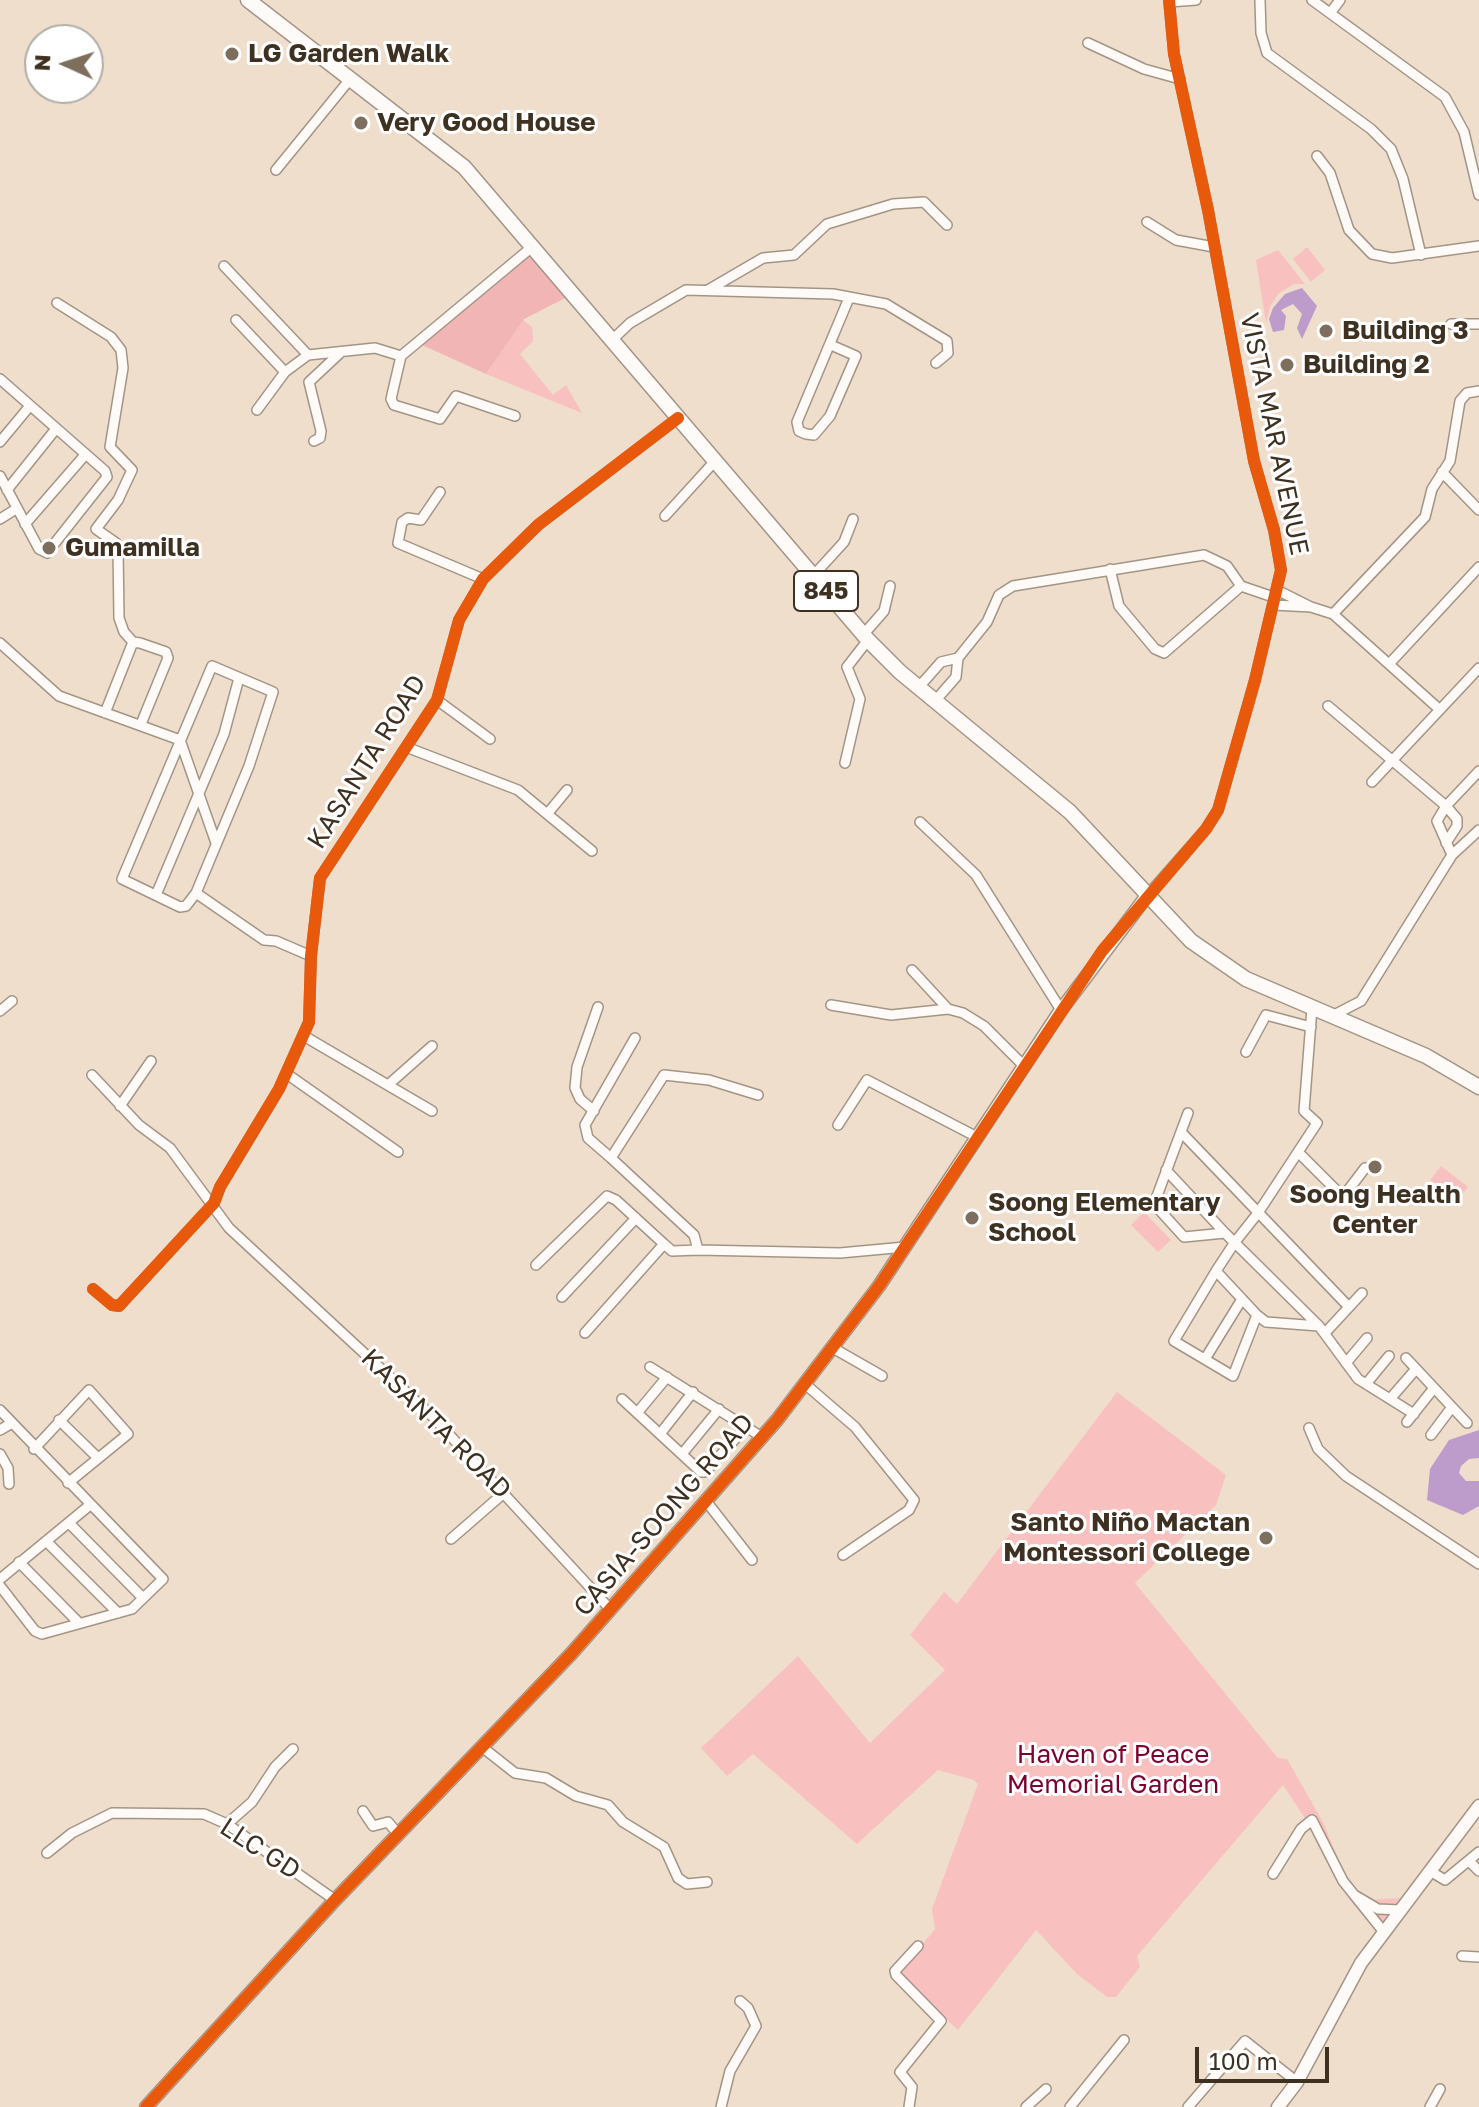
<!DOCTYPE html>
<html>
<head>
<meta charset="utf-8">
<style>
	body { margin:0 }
	#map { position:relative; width:1479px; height:2107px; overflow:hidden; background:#efdecc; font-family:"Golos Text",sans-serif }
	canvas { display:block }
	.north { position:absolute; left:24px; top:24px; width:80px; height:80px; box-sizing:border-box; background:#fff; border:2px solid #b2ada6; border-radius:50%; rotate:273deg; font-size:22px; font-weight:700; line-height:32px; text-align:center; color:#3f3121 }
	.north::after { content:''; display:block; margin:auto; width:28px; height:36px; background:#7d6e5d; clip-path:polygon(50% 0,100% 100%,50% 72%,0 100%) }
	.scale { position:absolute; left:1195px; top:2047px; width:134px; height:36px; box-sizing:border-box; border:4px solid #3f3121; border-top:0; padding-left:10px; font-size:24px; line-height:28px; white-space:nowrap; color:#3f3121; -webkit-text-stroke:6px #fff; paint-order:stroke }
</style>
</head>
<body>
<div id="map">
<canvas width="1479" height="2107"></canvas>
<div class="north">N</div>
<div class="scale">100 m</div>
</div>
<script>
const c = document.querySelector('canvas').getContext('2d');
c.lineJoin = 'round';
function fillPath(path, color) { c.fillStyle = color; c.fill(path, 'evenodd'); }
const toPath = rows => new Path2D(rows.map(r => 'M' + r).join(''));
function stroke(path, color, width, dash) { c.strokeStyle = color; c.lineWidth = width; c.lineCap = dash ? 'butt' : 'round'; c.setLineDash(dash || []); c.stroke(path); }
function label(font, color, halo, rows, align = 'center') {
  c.font = font + ' "Golos Text",sans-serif'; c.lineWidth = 6; c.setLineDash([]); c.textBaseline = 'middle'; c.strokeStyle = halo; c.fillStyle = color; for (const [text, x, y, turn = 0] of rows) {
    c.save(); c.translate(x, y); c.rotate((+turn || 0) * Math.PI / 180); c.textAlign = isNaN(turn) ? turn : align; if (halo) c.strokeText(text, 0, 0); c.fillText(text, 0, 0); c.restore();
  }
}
const green = toPath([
	[1307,247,1325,270,1311,282,1293,259],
	[1278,250,1305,284,1294,284,1278,294,1270,307,1266,323,1256,260],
	[523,320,532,327,533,341,520,354,553,395,566,385,582,413,486,374],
	[1441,1166,1468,1187,1457,1201,1430,1180],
	[1144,1212,1171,1240,1158,1252,1131,1225],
	[1117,1392,1226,1475,1216,1505,1135,1583,1264,1741,1278,1758,1287,1759,1324,1824,1348,1886,1371,1900,1401,1898,1377,1932,1350,1900,1314,1832,1283,1785,1137,1956,1140,1967,1116,1997,1107,1997,1077,1974,1036,1930,958,2030,898,1974,935,1929,932,1909,978,1784,974,1780,938,1770,857,1844,753,1754,727,1776,701,1748,798,1656,870,1743,945,1670,910,1635,944,1592,957,1604]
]);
const forest = toPath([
	[530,253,569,296,524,319,486,374,422,345]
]);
const water = toPath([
	[1302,288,1317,306,1302,339,1297,328,1302,314,1293,304,1281,310,1286,316,1284,330,1273,332,1269,319,1273,308,1285,294],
	[1479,1430,1479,1458,1469,1459,1461,1466,1459,1473,1466,1481,1479,1481,1479,1506,1463,1515,1427,1500,1430,1469,1449,1440]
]);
const minor = toPath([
	[1260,0,1261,33,1267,53,1371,129,1391,149,1403,179,1421,255],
	[1312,0,1445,97,1464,132,1479,195],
	[1169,2,1196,0],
	[1331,12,1340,0],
	[1088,43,1144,69,1180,79],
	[1317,156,1330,173,1349,230,1372,254,1392,258,1479,246],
	[276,170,351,78],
	[1147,222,1176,240,1214,247],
	[224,266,308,355],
	[708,290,763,258,794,255,827,224,893,204,924,202,947,225],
	[57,303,111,337,121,350,123,368,110,447,132,470,118,500,96,529,116,543,118,549,119,618,124,632,133,642],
	[236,320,285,372,308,355,375,348,401,356],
	[1451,324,1479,324],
	[611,341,630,323,686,290,833,294,886,304,947,341,948,353,936,363],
	[831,345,856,356,830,416,814,435,806,434,799,431,797,422,849,298],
	[257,410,285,372],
	[515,416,456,396,440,419,394,405,391,399,401,356,532,247],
	[314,441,320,438,321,431,309,382,340,353],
	[0,442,29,407],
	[1442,472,1479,510],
	[0,476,39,549,47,553,107,477,105,471,0,379],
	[7,490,55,430],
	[440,492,421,520,408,518,402,522,398,543,483,579],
	[665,516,715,461],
	[0,519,16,509],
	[25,524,85,455],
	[1110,569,1119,606,1155,649,1164,653,1241,586],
	[813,576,844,542,853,519],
	[1274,605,1311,607,1277,590],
	[1311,607,1333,614,1439,709],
	[1333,614,1425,517,1432,489,1450,461,1460,401,1467,393,1479,391],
	[863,635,884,611,890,586],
	[0,643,59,696,180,740,216,843],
	[1390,663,1479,567],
	[212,666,273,692,249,766,196,893,186,906,180,907,122,879,212,666],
	[918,688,941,662,958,658],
	[437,700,490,739],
	[935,701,956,677,958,658,987,622,999,595,1013,586,1204,555,1227,566,1241,586,1276,598],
	[1328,706,1446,806,1457,819,1457,826,1446,843],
	[105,713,133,642,140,643,166,652,168,658,141,724],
	[406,747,518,790,592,851],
	[845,763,860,699,847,667,868,640],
	[1372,782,1479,668],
	[548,813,567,790],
	[920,822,976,875,1061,1010],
	[1452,855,1437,821,1446,806,1479,771],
	[196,893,264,940,276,941,311,956],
	[156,895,224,734,239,678],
	[1146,897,1206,829,1218,810,1255,680,1281,570,1274,530,1254,461,1208,210,1174,54,1169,0],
	[912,970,948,1009,963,1013,984,1026,1024,1066],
	[831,1005,891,1015,948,1009],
	[0,1011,12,1001],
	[1332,1016,1361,1001,1452,855,1479,830],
	[304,1036,432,1111],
	[1246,1052,1266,1015,1311,1027],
	[287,1074,398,1152],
	[92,1075,139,1125,170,1148,229,1228,433,1417,610,1609],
	[388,1085,432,1046],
	[758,1095,709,1080,664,1075,611,1158,694,1235,698,1250,840,1253,905,1247],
	[120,1106,151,1061],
	[594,1111,580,1099,575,1088,577,1067,598,1007],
	[1188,1113,1154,1204,1184,1237,1225,1233,1319,1326,1358,1379,1414,1414],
	[838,1125,867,1080,977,1137],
	[1181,1132,1349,1307],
	[1298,1152,1343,1197,1365,1168],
	[611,1158,588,1138,585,1125,635,1038],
	[1166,1170,1225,1233],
	[536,1265,607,1196,616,1200,664,1244],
	[1216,1271,1257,1315,1233,1376,1174,1341,1216,1271,1235,1242,1258,1213,1317,1123,1304,1111,1312,1008],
	[93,1289,112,1305,119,1306,214,1203,220,1187,279,1089,309,1022,311,956,320,878,437,700,459,620,483,579,538,525,678,418],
	[562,1297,636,1218],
	[1257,1315,1266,1322,1319,1326],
	[585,1333,664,1244,672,1251,698,1250],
	[1325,1333,1362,1293],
	[833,1348,882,1376],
	[1406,1358,1467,1423],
	[1205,1359,1242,1299],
	[1346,1363,1367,1338],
	[650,1367,762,1437],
	[805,1384,855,1427,914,1500,909,1510,843,1555],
	[1366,1384,1389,1356],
	[622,1399,701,1472,705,1472,747,1426],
	[1390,1399,1416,1369],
	[0,1410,163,1579,132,1609,42,1634,35,1631,0,1586],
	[637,1413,667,1377],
	[59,1420,98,1458],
	[1407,1422,1434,1388],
	[1309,1428,1318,1449,1346,1476,1479,1564],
	[0,1430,12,1423],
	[660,1434,693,1392],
	[1431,1435,1452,1407],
	[34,1449,89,1390,128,1434,68,1483],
	[0,1454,8,1468,9,1484],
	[682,1454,719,1409],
	[706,1501,752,1560],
	[69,1523,143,1598],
	[451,1539,505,1492],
	[46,1541,118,1613],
	[19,1562,79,1623],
	[0,1579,90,1505],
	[482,1747,515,1773,546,1778,576,1796,608,1805,623,1822,664,1847,678,1878,687,1884,707,1882],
	[363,1811,373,1826,388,1822,398,1834],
	[227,1824,252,1802,275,1767,293,1749],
	[47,1853,72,1833,112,1813,204,1814,227,1824,335,1900],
	[1470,1862,1479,1871],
	[1430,1871,1445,1880,1479,1852],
	[1273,1874,1301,1829,1312,1820,1343,1881,1383,1931],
	[1356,1896,1378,1909,1400,1910],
	[1462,1956,1479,1957],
	[721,2107,730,2071,756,2026,748,2008,740,2001],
	[909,2107,912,2087,900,2072,941,2021,896,1975,895,1971,918,1946],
	[1026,2107,1046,2089],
	[1070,2107,1124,2040],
	[1188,2107,1245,2041,1297,2082],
	[1430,2107,1440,2089]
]);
const tertiary = toPath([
	[146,2107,335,1900,571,1654,777,1420,879,1286,1061,1010,1146,897],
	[1278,2107,1297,2082,1361,1963,1479,1806]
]);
const primary = toPath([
	[248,0,464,167,868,640,900,672,1070,812,1191,941,1246,979,1426,1056,1479,1087]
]);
const cycleway = toPath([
	[93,1289,112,1305,119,1306,214,1203,220,1187,279,1089,309,1022,311,956,320,878,437,700,459,620,483,579,538,525,678,418],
	[146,2107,335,1900,571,1654,777,1420,879,1286,1102,951,1206,829,1218,810,1255,680,1281,570,1274,530,1254,461,1208,210,1174,54,1169,0]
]);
const markers = [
	[232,54,8,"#7d6e5d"],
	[361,123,8,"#7d6e5d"],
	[1326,331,8,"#7d6e5d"],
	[1287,365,8,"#7d6e5d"],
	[49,548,8,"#7d6e5d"],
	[1375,1167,8,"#7d6e5d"],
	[972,1218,8,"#7d6e5d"],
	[1266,1538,8,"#7d6e5d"]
];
const shields = [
	[826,591,64]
];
const shieldNames = [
	["845",826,591]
];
const poiNames = [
	["LG Garden Walk",248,54],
	["Very Good House",377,123],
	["Building 3",1342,331],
	["Building 2",1303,365],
	["Gumamilla",65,548],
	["Soong Health",1375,1195,"center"],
	["Center",1375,1225,"center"],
	["Soong Elementary",988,1203],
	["School",988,1233],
	["Santo Niño Mactan",1250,1523,"right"],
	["Montessori College",1250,1553,"right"]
];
const streetNames = [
	["VISTA MAR AVENUE",1274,434,78],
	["KASANTA ROAD",367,762,-58],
	["KASANTA ROAD",436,1424,45],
	["CASIA-SOONG ROAD",664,1515,-49],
	["LLC GD",260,1849,33]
];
const parkNames = [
	["Haven of Peace",1113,1755],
	["Memorial Garden",1113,1785]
];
fillPath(green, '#f8c1c0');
fillPath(forest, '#f2b5b5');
fillPath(water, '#bd9bcb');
stroke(minor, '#a39586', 12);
stroke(tertiary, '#a39586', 15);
stroke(primary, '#a39586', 17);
stroke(minor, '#fdfaf7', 9);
stroke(tertiary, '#fdfaf7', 12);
stroke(primary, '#fdfaf7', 14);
stroke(cycleway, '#e8590c', 12);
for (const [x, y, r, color] of markers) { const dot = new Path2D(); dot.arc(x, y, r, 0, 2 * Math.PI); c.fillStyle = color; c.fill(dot); stroke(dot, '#fff', 3); }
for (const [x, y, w] of shields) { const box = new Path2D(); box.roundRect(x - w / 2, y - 20, w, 40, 6); c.fillStyle = '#fff'; c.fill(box); stroke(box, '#3f3121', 2); }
label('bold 24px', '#3f3121', null, shieldNames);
label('bold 26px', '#3f3121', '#fff', poiNames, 'left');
label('26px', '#3f3121', '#fff', streetNames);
label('26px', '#7c0330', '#fff', parkNames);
</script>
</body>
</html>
